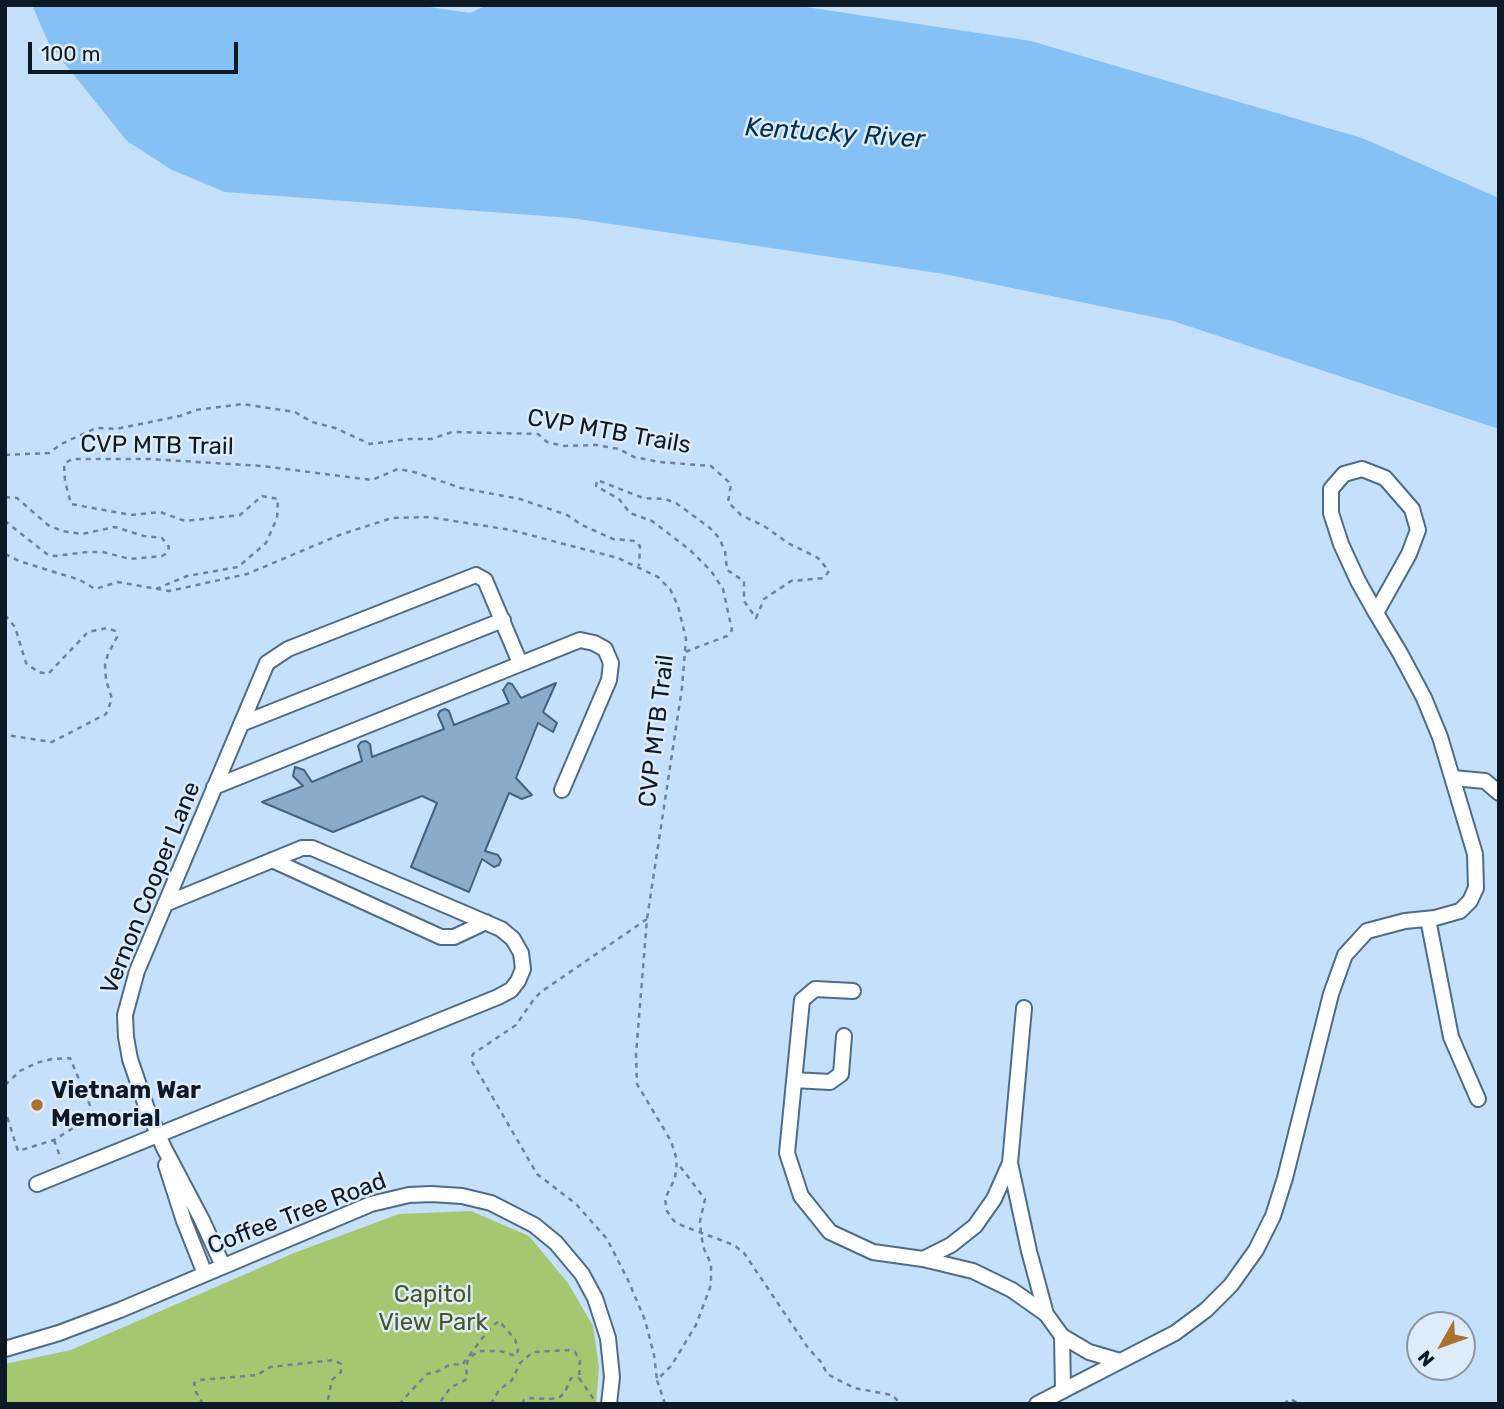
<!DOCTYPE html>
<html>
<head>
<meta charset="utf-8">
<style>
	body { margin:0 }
	#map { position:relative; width:1504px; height:1409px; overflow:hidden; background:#c5e0fa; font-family:Rubik,sans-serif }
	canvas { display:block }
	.frame { position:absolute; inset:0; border:7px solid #0d1924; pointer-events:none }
	.north { position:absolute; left:1406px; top:1311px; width:70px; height:70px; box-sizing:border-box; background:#deebf8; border:2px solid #8a97a3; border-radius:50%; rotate:230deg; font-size:19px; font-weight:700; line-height:28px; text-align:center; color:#0d1924 }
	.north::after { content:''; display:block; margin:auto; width:24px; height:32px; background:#aa712f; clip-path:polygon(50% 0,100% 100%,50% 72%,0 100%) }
	.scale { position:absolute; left:28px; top:42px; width:210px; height:32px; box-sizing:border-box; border:4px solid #0d1924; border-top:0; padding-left:9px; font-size:21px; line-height:24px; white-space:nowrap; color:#0d1924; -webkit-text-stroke:5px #deebf8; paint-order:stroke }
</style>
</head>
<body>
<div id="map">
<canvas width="1504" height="1409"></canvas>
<div class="frame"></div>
<div class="north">N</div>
<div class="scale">100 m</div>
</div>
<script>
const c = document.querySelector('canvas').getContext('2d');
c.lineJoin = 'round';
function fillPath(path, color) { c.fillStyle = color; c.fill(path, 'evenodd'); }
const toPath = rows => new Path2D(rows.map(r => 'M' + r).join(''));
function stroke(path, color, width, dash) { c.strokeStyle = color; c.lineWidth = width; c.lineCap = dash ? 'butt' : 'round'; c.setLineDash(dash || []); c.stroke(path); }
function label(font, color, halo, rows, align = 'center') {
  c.font = font + ' Rubik,sans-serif'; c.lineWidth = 5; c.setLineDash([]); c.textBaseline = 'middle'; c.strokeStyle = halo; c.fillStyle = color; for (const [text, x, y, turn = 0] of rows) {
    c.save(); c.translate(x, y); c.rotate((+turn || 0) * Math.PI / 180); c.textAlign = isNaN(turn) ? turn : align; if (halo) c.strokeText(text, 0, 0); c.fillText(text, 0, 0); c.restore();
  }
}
const green = toPath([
	[471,1211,529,1236,568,1283,593,1326,599,1367,596,1404,5,1404,5,1364,71,1350,294,1253,399,1214]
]);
const water = toPath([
	[32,5,416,5,470,13,487,5,793,5,1031,41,1362,138,1499,198,1499,429,1173,321,944,274,571,218,225,192,172,170,127,141,49,44]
]);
const building = toPath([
	[508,683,512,684,521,698,556,683,543,712,557,723,553,732,538,723,516,778,532,795,522,799,509,793,485,851,498,855,501,860,499,865,494,867,482,859,469,892,411,867,437,803,422,796,333,832,262,802,303,786,293,776,295,767,304,770,312,782,362,761,358,746,361,742,366,741,370,744,372,757,444,729,438,715,440,711,445,709,449,711,454,725,509,703,503,690,508,683]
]);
const path = toPath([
	[5,455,49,453,61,444,96,428,116,429,180,416,196,410,243,404,295,412,312,422,335,428,370,444,408,439,431,439,452,432,538,434,547,442,564,446,596,445,619,449,634,457,659,462,711,466,731,484,728,502,741,515,764,526,788,543,818,558,829,571,824,578,791,581,764,599,756,618,744,601,744,581,727,570,725,551,719,538,710,528,676,503,665,499,643,498,597,480,596,486,619,499,630,513,652,521,690,550,711,571,723,589,732,630,727,636,685,652],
	[5,497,17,498,48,525,62,531,82,534,115,527,144,536,162,538,169,547,167,553,162,556,130,559,103,552,87,552,55,556,48,555,5,521],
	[5,554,19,561,80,580,95,589,118,582,169,591,247,574,342,534,392,518,429,517,511,530,583,549,618,558,658,577,670,589,678,606,686,639,682,688,647,919,636,1054,637,1084,671,1141,677,1160,675,1178,665,1199,667,1211,674,1221,683,1226,734,1245,744,1253,808,1348,822,1363,827,1374,854,1388,892,1395,901,1404],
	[156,589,187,576,238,567,266,543,277,518,278,499,262,496,240,515,185,521,160,512,131,515,71,504,65,481,64,464,72,459,149,459,262,466,372,480,398,469,414,472,461,488,520,499,567,515,582,525,613,539,635,541,640,546,639,566],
	[5,615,15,627,26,663,38,672,48,674,88,632,107,628,115,631,117,637,108,654,105,665,106,680,112,699,106,714,52,742,5,735],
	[647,919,541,992,534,999,516,1025,473,1054,471,1060,537,1174,576,1204,607,1239,628,1280,645,1320,654,1355,657,1380],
	[5,1085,20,1071,36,1063,52,1059,70,1058,94,1115,54,1140,18,1151,5,1110],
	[54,1140,61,1159],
	[579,1378,595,1401],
	[203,1404,196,1392,194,1383,200,1380,257,1375,270,1367,334,1360,341,1364,341,1372,332,1380,327,1404],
	[399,1404,427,1374,439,1371,451,1364,462,1365,491,1327,499,1321,515,1339,518,1350,516,1356,500,1351,479,1351,469,1358,466,1366,467,1379,450,1388,439,1404],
	[491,1404,499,1390,512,1380,520,1363,533,1352,569,1350,575,1352,580,1361,579,1378],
	[522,1404,524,1400,531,1398,550,1399,560,1397,565,1392,571,1378,579,1378],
	[665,1404,657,1380,671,1366,696,1325,711,1285,711,1264,704,1249,701,1234,700,1221,705,1199,679,1165],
	[1284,1404,1290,1399,1300,1404]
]);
const minor = toPath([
	[241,724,503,620],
	[1453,778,1485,781,1499,793],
	[214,787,580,640,594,643,605,649,611,663,609,680,562,790],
	[272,860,441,937,454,937,486,922],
	[1428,919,1451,1037,1478,1099],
	[853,991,815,989,802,1000,787,1153,801,1196,830,1232,873,1252,923,1259,973,1271,1012,1290,1046,1314],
	[1024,1008,1010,1163,1029,1251,1046,1314,1062,1336],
	[794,1080,830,1082,841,1074,844,1036],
	[166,1165,184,1221,205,1274],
	[37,1184,498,997,511,990,518,981,523,969,521,953,513,939,501,929,312,848,302,848,165,904],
	[923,1259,951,1245,975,1226,994,1199,1010,1163],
	[223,1266,202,1220,164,1148,146,1106,130,1059,126,1037,125,1015,137,971,267,663,288,649,476,575,485,580,520,663],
	[5,1349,59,1333,120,1310,371,1204,409,1195,431,1194,462,1196,491,1203,534,1225,556,1243,582,1274,595,1298,608,1338,612,1377,609,1404],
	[1063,1391,1062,1336,1089,1352,1120,1361],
	[1037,1404,1175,1333,1206,1310,1231,1285,1256,1250,1273,1216,1285,1178,1331,994,1345,955,1367,931,1405,921,1435,918,1460,911,1470,901,1476,888,1475,854,1440,737,1424,698,1400,653,1376,613,1358,581,1341,544,1331,513,1331,489,1344,474,1362,469,1385,478,1412,509,1418,530,1409,554,1376,613]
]);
const markers = [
	[37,1105,7,"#aa712f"]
];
const streetNames = [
	["CVP MTB Trails",609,432,10],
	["CVP MTB Trail",157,446,1],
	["CVP MTB Trail",657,731,-83],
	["Vernon Cooper Lane",151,888,-68],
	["Coffee Tree Road",297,1214,-21]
];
const poiNames = [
	["Vietnam War",51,1091],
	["Memorial",51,1119]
];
const parkNames = [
	["Capitol",433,1295],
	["View Park",433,1323]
];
const waterNames = [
	["Kentucky River",835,134,4]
];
fillPath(green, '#a4c76f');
fillPath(water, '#86c1f6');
fillPath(building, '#8aabca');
stroke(building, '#44637f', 2);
stroke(minor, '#4d6c88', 18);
stroke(path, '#6f8396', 2.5, [5, 5]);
stroke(minor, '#fff', 14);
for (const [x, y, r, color] of markers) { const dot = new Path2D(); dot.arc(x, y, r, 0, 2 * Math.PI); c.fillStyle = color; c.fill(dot); stroke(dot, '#deebf8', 2.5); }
label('24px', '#0d1924', '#deebf8', streetNames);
label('bold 24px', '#0d1924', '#deebf8', poiNames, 'left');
label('24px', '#445725', '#deebf8', parkNames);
label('italic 26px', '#013052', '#deebf8', waterNames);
</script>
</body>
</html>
